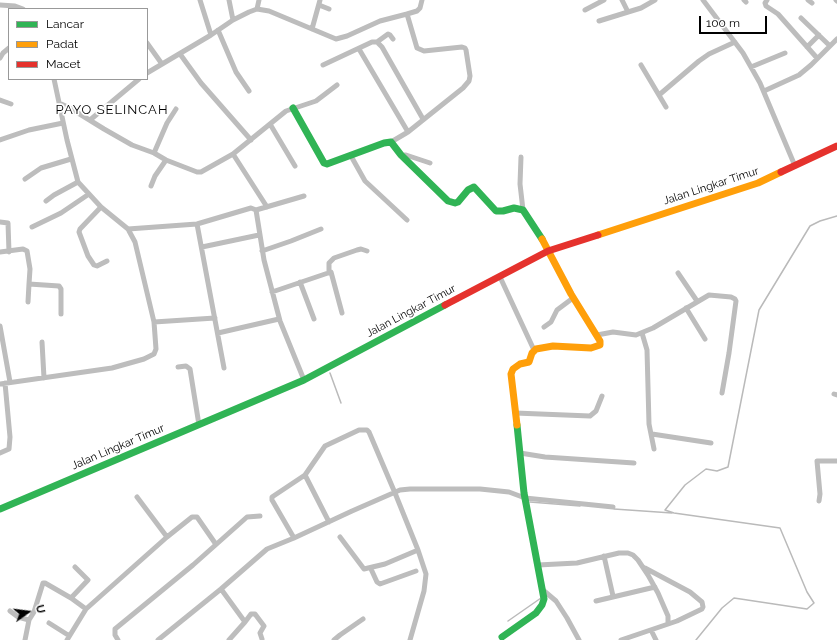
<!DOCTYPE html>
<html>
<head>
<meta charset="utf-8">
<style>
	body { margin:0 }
	#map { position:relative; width:837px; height:640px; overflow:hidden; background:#fff; font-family:Raleway,sans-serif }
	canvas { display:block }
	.legend { position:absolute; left:8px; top:8px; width:140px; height:72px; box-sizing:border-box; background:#fff; border:1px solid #999; margin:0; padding:5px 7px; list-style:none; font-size:12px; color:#000 }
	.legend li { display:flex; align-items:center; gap:8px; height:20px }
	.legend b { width:20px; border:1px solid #999 }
	.north { position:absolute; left:8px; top:592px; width:40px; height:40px; -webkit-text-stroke:3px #fff; paint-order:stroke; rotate:76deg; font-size:11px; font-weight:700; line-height:16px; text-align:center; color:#000 }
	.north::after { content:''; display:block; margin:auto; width:14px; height:18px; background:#000; clip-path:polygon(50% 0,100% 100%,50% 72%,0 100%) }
	.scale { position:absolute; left:699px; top:16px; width:68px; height:18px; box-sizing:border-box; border:2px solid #000; border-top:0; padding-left:5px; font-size:12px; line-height:14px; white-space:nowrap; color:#000; -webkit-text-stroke:3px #fff; paint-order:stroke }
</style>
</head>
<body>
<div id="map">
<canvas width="837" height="640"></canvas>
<ul class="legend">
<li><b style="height:5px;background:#30b455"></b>Lancar</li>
<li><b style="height:5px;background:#ff9f0a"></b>Padat</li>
<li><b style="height:5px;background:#e5322d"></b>Macet</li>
</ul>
<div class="north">U</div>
<div class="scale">100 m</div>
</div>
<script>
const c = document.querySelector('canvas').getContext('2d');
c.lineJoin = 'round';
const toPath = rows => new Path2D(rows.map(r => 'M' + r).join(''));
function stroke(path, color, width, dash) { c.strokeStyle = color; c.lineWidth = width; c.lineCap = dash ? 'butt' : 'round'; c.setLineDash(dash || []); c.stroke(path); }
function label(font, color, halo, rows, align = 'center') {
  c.font = font + ' Raleway,sans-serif'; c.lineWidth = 3.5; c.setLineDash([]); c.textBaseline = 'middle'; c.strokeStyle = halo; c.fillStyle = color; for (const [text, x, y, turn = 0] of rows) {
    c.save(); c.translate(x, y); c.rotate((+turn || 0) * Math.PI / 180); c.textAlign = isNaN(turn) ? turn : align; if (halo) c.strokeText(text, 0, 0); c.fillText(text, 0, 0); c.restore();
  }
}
const stream = toPath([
	[330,373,341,403],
	[530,502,580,506],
	[614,509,672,513],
	[508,621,541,598],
	[696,640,722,608,734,598,807,609,814,603,807,592,780,528,674,513,665,510,685,485,706,469,717,471,728,467,759,310,810,226,820,221,837,216]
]);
const street = toPath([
	[200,0,211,35],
	[229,0,233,20],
	[622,0,628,12],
	[703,0,743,53,760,83,795,166],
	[744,0,746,2],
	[767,0,765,3,766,6,778,14,817,58],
	[808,0,812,3],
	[836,0,837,1],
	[0,5,15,6,23,9],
	[319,5,329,9],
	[257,9,259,0],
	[585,10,604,0],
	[407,14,417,11,420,8,422,0],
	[801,18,830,46],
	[599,21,641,8,655,0],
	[312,29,320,0],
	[218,30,236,72,249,91],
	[377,42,388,34,390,35,393,39],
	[147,43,162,64],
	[807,47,819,35],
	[359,49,408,132],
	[180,54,201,83,251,140],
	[0,58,3,53,9,48],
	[323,65,372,42,377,42,382,47,423,119],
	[641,65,666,107],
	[751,67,785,53],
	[147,73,211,35,233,20,249,12,257,9,269,11,336,39,347,36,380,21,407,14,417,48,424,51,462,47,465,48,466,50,470,76,469,81,463,88,408,132,391,142],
	[764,91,799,75,811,65,837,39],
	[659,95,699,61,709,54,735,42],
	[0,100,11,104],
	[59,103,70,108,104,129,132,145,154,153,166,160,197,172,201,172,233,154,286,111,316,101,337,85],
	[90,120,139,79],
	[270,124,295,166],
	[0,140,29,130,63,123],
	[154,153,167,123,176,109],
	[233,154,267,207],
	[401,155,406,155,430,163],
	[351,156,365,181,407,220],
	[521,157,520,184,523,210],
	[25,179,41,168,71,159],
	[151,186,155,176,166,160],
	[46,201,54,195,78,182],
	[101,207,80,229,79,232,88,256,94,265,97,266,107,261],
	[256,210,264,260,280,321,304,380],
	[0,222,8,223,9,252],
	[197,224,224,368],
	[32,227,61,213,89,194],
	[128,229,197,224,251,208,256,210,304,196],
	[202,247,259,235],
	[262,251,291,241,321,229],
	[0,252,23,249,27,251,30,269,29,284,59,286,61,289,61,314],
	[329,272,329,263,334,258,357,250,361,249,367,251],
	[678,273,697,301],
	[500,277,534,350],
	[300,282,314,319],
	[272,292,331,272,342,313],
	[28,302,29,284],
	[686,308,705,339],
	[154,322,215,318],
	[0,326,10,382],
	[544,327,551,322,557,310,573,298],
	[218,333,279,319],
	[642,333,647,350,649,424,654,449],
	[597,335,613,332,636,335,653,328,709,295,731,297,735,299,736,301,729,353,722,393],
	[42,342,44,378],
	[178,367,186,366,190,369,199,425],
	[0,384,112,368,144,359,154,354,156,349,154,322,135,242,128,229,101,207,78,182,67,140,54,79],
	[834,394,837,395],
	[515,413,590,416,596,411,602,396],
	[652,434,711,443],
	[0,453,9,449,10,437,5,383],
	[520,453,545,457,634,463],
	[137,497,167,537],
	[819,501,820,494,817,461,837,461],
	[329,522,305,475,325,446,359,430,367,430,369,432,395,493,418,550,426,574,424,591,410,640],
	[340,537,364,569,385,564,418,550],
	[294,538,272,500,272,497,305,475],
	[604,556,613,596],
	[538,565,577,563,619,553,628,553,633,555,638,560,648,575,658,593,668,616,668,623],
	[371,569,377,582,380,584,416,571],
	[221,589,245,622,229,640],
	[543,590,556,601,567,618,579,640],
	[71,598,88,580,75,567],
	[596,601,655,587],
	[10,611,18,617,29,620],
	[245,622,251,614,255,614,264,626,260,633,262,639],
	[49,623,68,635],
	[651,630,656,640],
	[25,640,29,620,34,612,43,583,45,583,71,598,86,609],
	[67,640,86,609,167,537,192,517,197,517,215,543],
	[118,640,115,635,115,629,193,565,247,517,260,516],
	[158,640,221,589,267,549,294,538,352,511,400,490,410,489,480,489,509,492,525,498,613,507],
	[334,640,340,635,363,619],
	[621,640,677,621,702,609,703,607,702,602,690,592,645,568]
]);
const fast = toPath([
	[293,108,324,163,327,164,384,143,391,142,401,155,448,201,455,203,458,202,468,190,474,187,496,211,503,211,514,208,523,210,542,239],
	[0,509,304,380,445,305],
	[502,637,536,613,542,605,544,599,524,493,517,425]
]);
const slow = toPath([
	[598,235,758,183,781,172],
	[517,425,511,374,513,369,520,364,529,362,532,353,536,349,553,346,591,348,600,345,600,341,571,294,542,239]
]);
const jam = toPath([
	[781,172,837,146],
	[445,305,548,251,598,235]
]);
const streetNames = [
	["Jalan Lingkar Timur",711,186,-18],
	["Jalan Lingkar Timur",411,311,-28],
	["Jalan Lingkar Timur",118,447,-23]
];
const quarterNames = [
	["PAYO SELINCAH",112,110]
];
stroke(stream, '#bababa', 1.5);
stroke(street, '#bdbdbd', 5);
stroke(fast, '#30b455', 7);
stroke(slow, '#ff9f0a', 7);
stroke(jam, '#e5322d', 7);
label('11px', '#000', '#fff', streetNames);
c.letterSpacing = '1px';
label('13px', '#000', '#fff', quarterNames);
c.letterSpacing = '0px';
</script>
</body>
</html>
